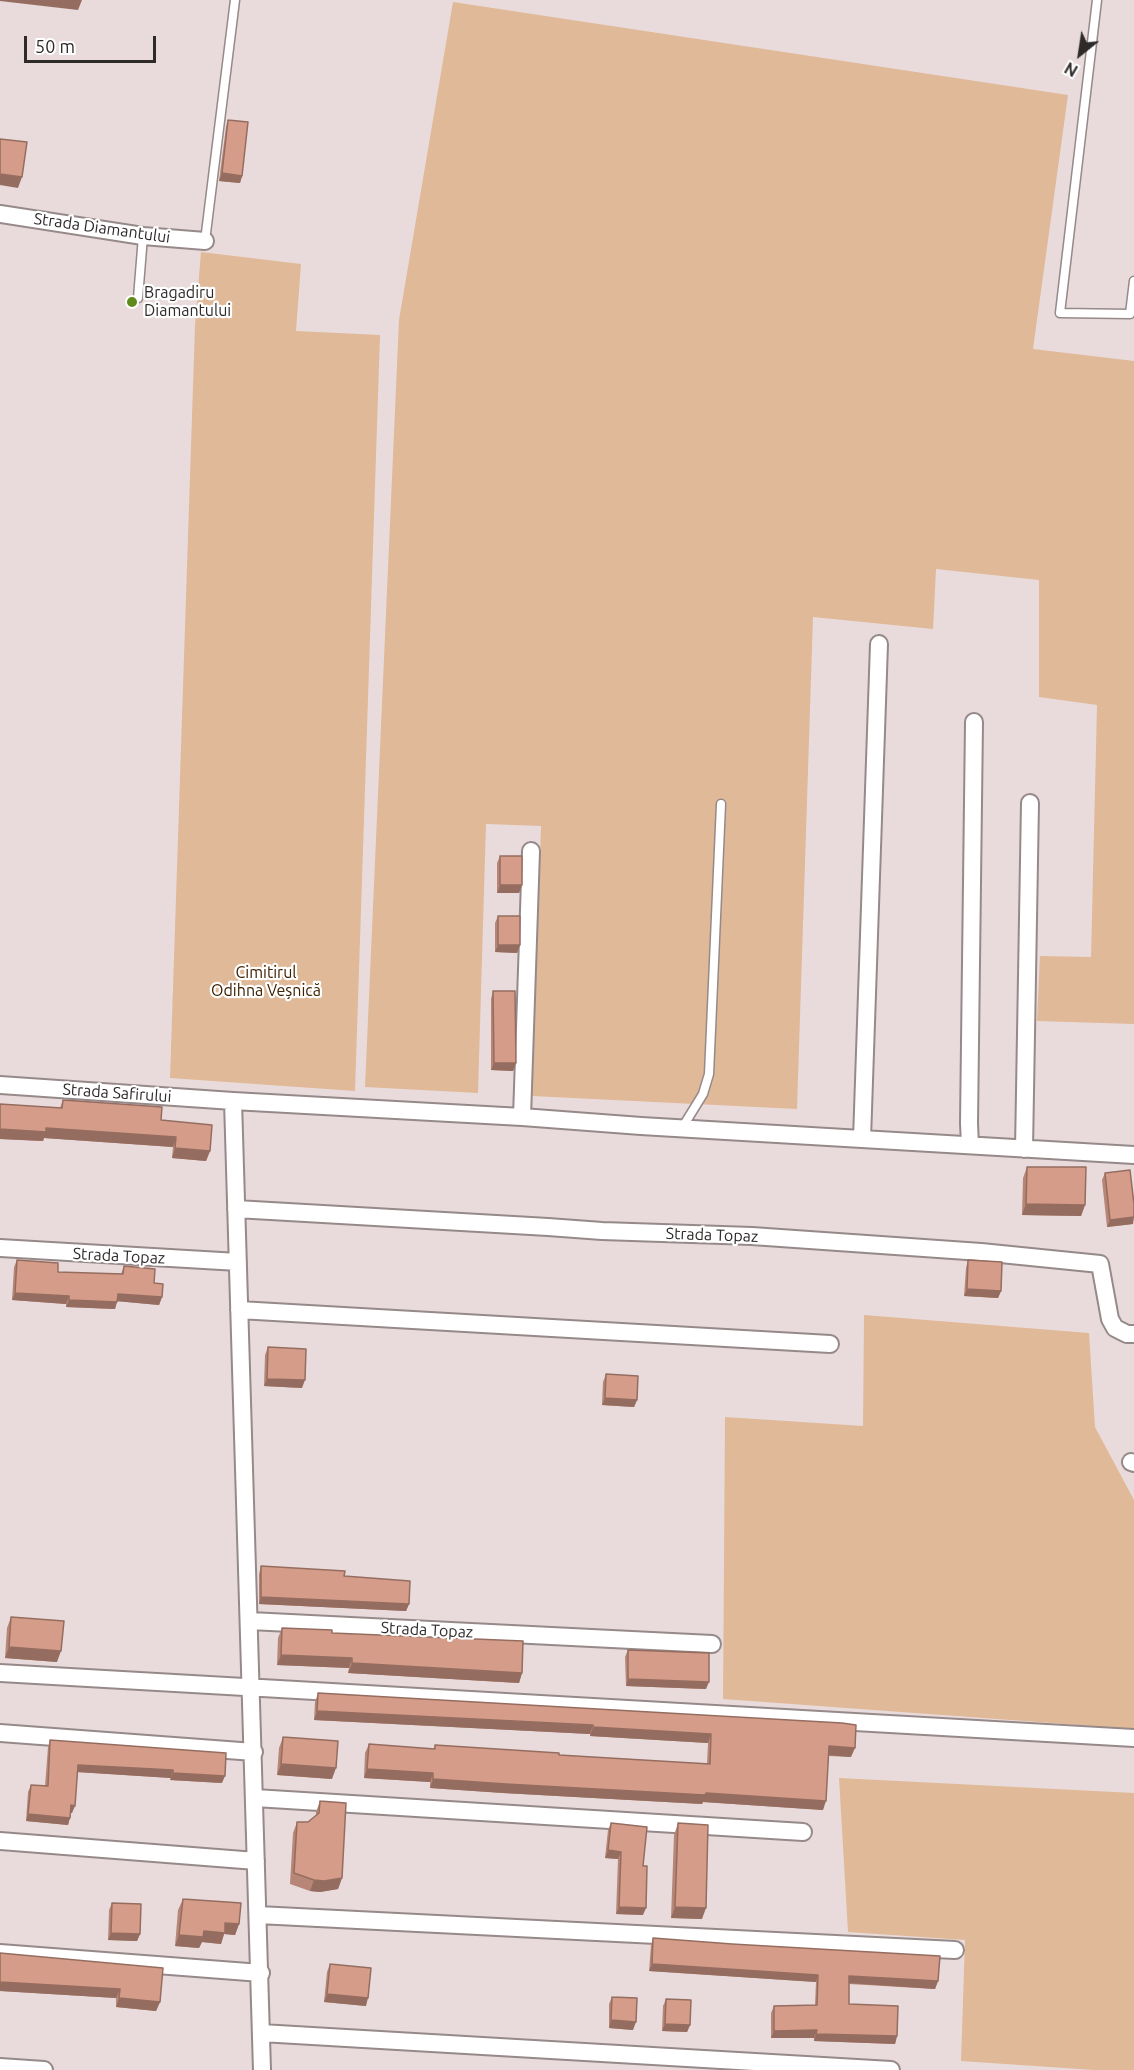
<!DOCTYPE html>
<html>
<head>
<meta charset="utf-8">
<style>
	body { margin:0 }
	#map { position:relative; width:1134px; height:2070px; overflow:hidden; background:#e9dbdb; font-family:Ubuntu,sans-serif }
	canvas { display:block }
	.north { position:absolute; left:1050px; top:24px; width:60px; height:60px; -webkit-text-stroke:4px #fff; paint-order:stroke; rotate:210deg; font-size:16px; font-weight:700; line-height:24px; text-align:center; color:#2f2a2a }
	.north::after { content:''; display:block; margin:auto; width:21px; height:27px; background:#2f2a2a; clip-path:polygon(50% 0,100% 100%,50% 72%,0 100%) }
	.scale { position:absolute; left:24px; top:36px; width:132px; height:27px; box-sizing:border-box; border:3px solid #2f2a2a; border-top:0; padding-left:8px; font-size:18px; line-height:21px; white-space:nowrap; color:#2f2a2a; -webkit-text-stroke:4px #fff; paint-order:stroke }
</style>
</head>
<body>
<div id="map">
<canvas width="1134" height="2070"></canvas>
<div class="north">N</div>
<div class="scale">50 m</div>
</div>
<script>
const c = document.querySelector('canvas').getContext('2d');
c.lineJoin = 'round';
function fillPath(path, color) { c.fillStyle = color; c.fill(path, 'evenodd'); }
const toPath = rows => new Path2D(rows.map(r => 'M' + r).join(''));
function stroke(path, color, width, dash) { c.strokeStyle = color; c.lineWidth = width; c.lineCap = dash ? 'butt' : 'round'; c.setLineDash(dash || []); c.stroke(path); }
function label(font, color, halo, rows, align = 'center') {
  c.font = font + ' Ubuntu,sans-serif'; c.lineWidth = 4.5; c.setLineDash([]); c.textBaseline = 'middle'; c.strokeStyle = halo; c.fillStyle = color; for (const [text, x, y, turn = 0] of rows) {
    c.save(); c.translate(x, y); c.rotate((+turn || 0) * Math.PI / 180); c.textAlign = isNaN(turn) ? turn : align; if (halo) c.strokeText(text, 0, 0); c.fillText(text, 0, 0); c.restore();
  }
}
const green = toPath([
	[453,2,1068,95,1033,349,1134,361,1134,1024,1037,1021,1040,956,1091,957,1097,705,1039,697,1039,580,936,569,933,629,813,617,797,1109,532,1096,541,826,486,824,478,1093,365,1087,399,320],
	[201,252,301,264,296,331,380,335,355,1091,170,1078,195,326],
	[864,1315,1089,1333,1095,1427,1134,1500,1134,1729,723,1699,725,1417,863,1426],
	[839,1778,1134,1793,1134,2070,1094,2070,961,2061,965,1940,848,1932]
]);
const service = toPath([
	[1097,0,1060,313,1130,314,1134,281],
	[205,241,235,0],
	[138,298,143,236],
	[682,1128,703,1094,709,1074,721,804]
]);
const minor = toPath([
	[0,214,143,236,205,241],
	[0,1085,233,1101,522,1117,641,1126,1134,1155],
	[233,1101,262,2070],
	[522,1117,531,851],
	[862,1139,879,644],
	[970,1145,969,1123,974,722],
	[1024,1149,1030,803],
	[236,1209,548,1227,602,1231,752,1236,981,1252,1100,1264,1110,1319,1115,1328,1127,1334,1134,1334],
	[0,1248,238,1262],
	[239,1310,830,1344],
	[1131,1462,1134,1463],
	[250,1621,712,1644],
	[0,1673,1134,1738],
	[0,1733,254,1752],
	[255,1798,803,1832],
	[0,1841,256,1861],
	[258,1915,955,1950],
	[0,1953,261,1973],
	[261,2033,891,2070],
	[0,2067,44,2070]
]);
const wall = toPath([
	[228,120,242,176,240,183,219,181,226,127],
	[500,856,522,885,519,893,497,893,497,863],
	[498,916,520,945,517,953,495,952,495,923],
	[493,991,516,1063,513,1071,491,1070,491,999],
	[63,1100,161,1120,210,1151,206,1161,172,1158,173,1147,44,1138,43,1141,0,1139,0,1104,60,1108],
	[1027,1167,1085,1205,1081,1216,1022,1215,1023,1178],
	[1105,1173,1133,1224,1107,1227,1102,1180],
	[17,1260,58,1272,121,1274,124,1266,154,1283,162,1297,159,1305,117,1301,115,1309,66,1307,66,1304,12,1300,14,1267],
	[968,1260,1001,1291,998,1298,964,1296,966,1268],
	[268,1347,302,1388,264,1386,265,1355],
	[606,1374,637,1400,634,1407,602,1405,603,1382],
	[261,1566,344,1576,409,1604,406,1611,259,1604,259,1574],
	[11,1617,57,1662,5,1658,7,1628],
	[282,1628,332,1633,522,1673,519,1683,348,1673,349,1668,277,1665,278,1638],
	[628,1650,706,1689,626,1686,625,1657],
	[318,1693,842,1723,851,1757,829,1756,823,1810,703,1802,702,1804,503,1793,430,1788,430,1782,364,1778,365,1753,369,1744,434,1749,435,1745,559,1755,707,1764,708,1743,590,1736,590,1734,314,1720,315,1702],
	[283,1737,332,1779,277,1775,279,1748],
	[50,1740,222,1783,170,1780,171,1778,78,1772,72,1813,71,1813,68,1825,26,1821,28,1792,31,1785,45,1786,48,1747],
	[320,1801,342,1878,338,1889,320,1892,310,1891,290,1884,293,1833,297,1822,308,1822,316,1816,316,1812],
	[611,1823,643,1866,643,1915,616,1914,618,1859,605,1858,608,1830],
	[678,1823,702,1919,671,1918,674,1835],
	[183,1899,239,1924,235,1935,224,1934,221,1944,202,1942,199,1948,175,1946,178,1910],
	[112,1903,140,1934,137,1941,108,1940,109,1910],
	[653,1938,938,1981,935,1989,849,1984,849,2004,897,2036,895,2044,814,2041,814,2038,771,2038,771,2013,774,2006,815,2005,816,1982,649,1971,651,1945],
	[0,1953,160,2002,156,2011,116,2007,116,1998,0,1991],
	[330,1964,366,2006,324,2002,327,1972],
	[612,1997,633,2030,609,2028,609,2004],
	[666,1999,690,2025,687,2032,662,2031,663,2006]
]);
const shadedWall = toPath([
	[0,0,82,0,78,10,0,1],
	[222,173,242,176,240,183,219,181],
	[0,174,22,177,18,188,0,185],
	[500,885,522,885,519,893,497,893],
	[498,945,520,945,517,953,495,952],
	[494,1063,516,1063,513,1071,491,1070],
	[46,1128,176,1137,173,1147,44,1138,43,1141,0,1139,0,1129],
	[175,1148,210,1151,206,1161,172,1158],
	[1026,1204,1085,1205,1081,1216,1022,1215],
	[1134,1217,1133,1224,1107,1227,1110,1220],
	[967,1289,1001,1291,998,1298,964,1296],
	[15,1293,69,1296,66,1304,12,1300],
	[118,1294,162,1297,159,1305,115,1301],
	[69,1300,117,1302,115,1309,66,1307],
	[267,1379,305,1380,302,1388,264,1386],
	[605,1398,637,1400,634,1407,602,1405],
	[261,1597,409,1604,406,1611,259,1604],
	[9,1647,61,1651,57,1662,5,1658],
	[281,1655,352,1658,349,1668,277,1665],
	[352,1663,522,1673,519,1683,348,1673],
	[628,1679,709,1682,706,1689,626,1686],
	[317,1711,593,1725,590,1734,314,1720],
	[593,1727,711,1734,708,1743,590,1736],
	[829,1746,855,1748,851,1757,826,1755],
	[281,1764,336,1768,332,1779,277,1775],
	[78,1765,173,1770,171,1778,76,1772],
	[367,1769,433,1773,430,1782,364,1778],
	[173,1773,225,1776,222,1783,170,1780],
	[433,1779,706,1793,826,1801,823,1810,703,1802,702,1804,503,1793,430,1788],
	[71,1805,75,1806,72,1813,69,1813],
	[28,1814,70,1818,68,1825,26,1821],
	[608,1850,621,1852,618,1859,605,1858],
	[342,1878,338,1889,320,1892,310,1891,314,1880],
	[619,1907,646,1908,643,1915,616,1914],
	[675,1907,706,1908,702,1919,671,1918],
	[225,1923,239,1924,235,1935,224,1934,221,1944,202,1942,199,1948,175,1946,179,1935,204,1931],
	[111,1933,140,1934,137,1941,108,1940],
	[652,1964,818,1975,816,1982,649,1971],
	[849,1976,938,1981,935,1989,847,1983],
	[0,1982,120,1989,116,1998,0,1991],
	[327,1994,368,1998,366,2006,324,2002],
	[119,1998,160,2002,156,2011,116,2007],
	[611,2020,636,2022,633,2030,609,2028],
	[665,2024,690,2025,687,2032,662,2031],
	[817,2030,814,2038,771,2038,774,2031],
	[816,2034,897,2036,895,2044,814,2041]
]);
const building = toPath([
	[228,120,248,122,242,176,222,173,228,120],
	[0,139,27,142,22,177,0,174,0,139],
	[500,856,522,856,522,885,500,885,500,856],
	[498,916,520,916,520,945,498,945,498,916],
	[493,991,515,991,516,1063,494,1063,493,991],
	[63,1100,162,1107,161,1120,212,1125,210,1151,175,1148,176,1137,46,1128,46,1132,0,1129,0,1104,62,1108,63,1100],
	[1027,1167,1086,1167,1085,1205,1026,1204,1027,1167],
	[1130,1170,1134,1204,1134,1217,1110,1220,1105,1173,1130,1170],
	[17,1260,58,1263,58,1272,123,1274,124,1266,155,1269,154,1283,163,1284,162,1297,118,1294,117,1302,69,1300,69,1296,15,1293,17,1260],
	[968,1260,1002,1262,1001,1291,967,1289,968,1260],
	[268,1347,306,1349,305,1380,267,1379,268,1347],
	[606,1374,638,1376,637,1400,605,1398,606,1374],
	[261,1566,345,1571,344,1576,410,1581,409,1604,261,1597,261,1566],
	[11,1617,64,1621,61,1651,9,1647,11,1617],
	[282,1628,332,1630,332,1633,523,1641,522,1673,352,1663,352,1658,281,1655,282,1628],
	[628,1650,709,1653,709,1682,628,1679,628,1650],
	[318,1693,842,1723,856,1725,855,1748,829,1746,826,1801,706,1793,705,1795,506,1784,433,1779,433,1773,367,1769,369,1744,435,1749,435,1745,559,1753,559,1755,710,1764,711,1734,593,1727,593,1725,317,1711,318,1693],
	[283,1737,338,1741,336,1768,281,1764,283,1737],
	[50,1740,226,1753,225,1776,173,1773,173,1770,78,1765,75,1806,71,1805,70,1818,28,1814,31,1785,48,1786,50,1740],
	[320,1801,346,1803,342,1878,324,1881,314,1880,294,1873,297,1822,308,1822,319,1813,320,1801],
	[611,1823,647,1827,643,1866,647,1866,646,1908,619,1907,621,1852,608,1850,611,1823],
	[678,1823,708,1825,706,1908,675,1907,678,1823],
	[183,1899,241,1903,239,1924,225,1923,225,1933,204,1931,203,1937,179,1935,183,1899],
	[112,1903,141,1904,140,1934,111,1933,112,1903],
	[653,1938,732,1944,940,1956,938,1981,849,1976,849,2004,898,2006,897,2036,816,2034,817,2030,774,2031,774,2006,817,2005,818,1975,652,1964,653,1938],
	[0,1953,163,1968,160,2002,119,1998,120,1989,0,1982,0,1953],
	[330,1964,371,1968,368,1998,327,1994,330,1964],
	[612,1997,637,1998,636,2022,611,2020,612,1997],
	[666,1999,691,2000,690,2025,665,2024,666,1999]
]);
const markers = [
	[132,302,6,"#5e8b1c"]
];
const streetNames = [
	["Strada Diamantului",102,228,8],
	["Strada Safirului",117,1093,4],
	["Strada Topaz",712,1235,2],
	["Strada Topaz",119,1256,3],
	["Strada Topaz",427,1630,3]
];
const poiNames = [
	["Bragadiru",144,293],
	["Diamantului",144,311]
];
const parkNames = [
	["Cimitirul",266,973],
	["Odihna Veșnică",266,991]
];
fillPath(green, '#e0b998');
stroke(service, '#968989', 11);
stroke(minor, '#968989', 20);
stroke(service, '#fff', 8);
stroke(minor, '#fff', 16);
fillPath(wall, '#b78676');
fillPath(shadedWall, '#956d60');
fillPath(building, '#d59c89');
stroke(building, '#956d60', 1.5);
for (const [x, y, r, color] of markers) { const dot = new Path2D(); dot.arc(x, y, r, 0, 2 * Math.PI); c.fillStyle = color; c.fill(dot); stroke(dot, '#fff', 2); }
label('16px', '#2f2a2a', '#fff', streetNames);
label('16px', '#2f2a2a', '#fff', poiNames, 'left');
label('16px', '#3e2102', '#fff', parkNames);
</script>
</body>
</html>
